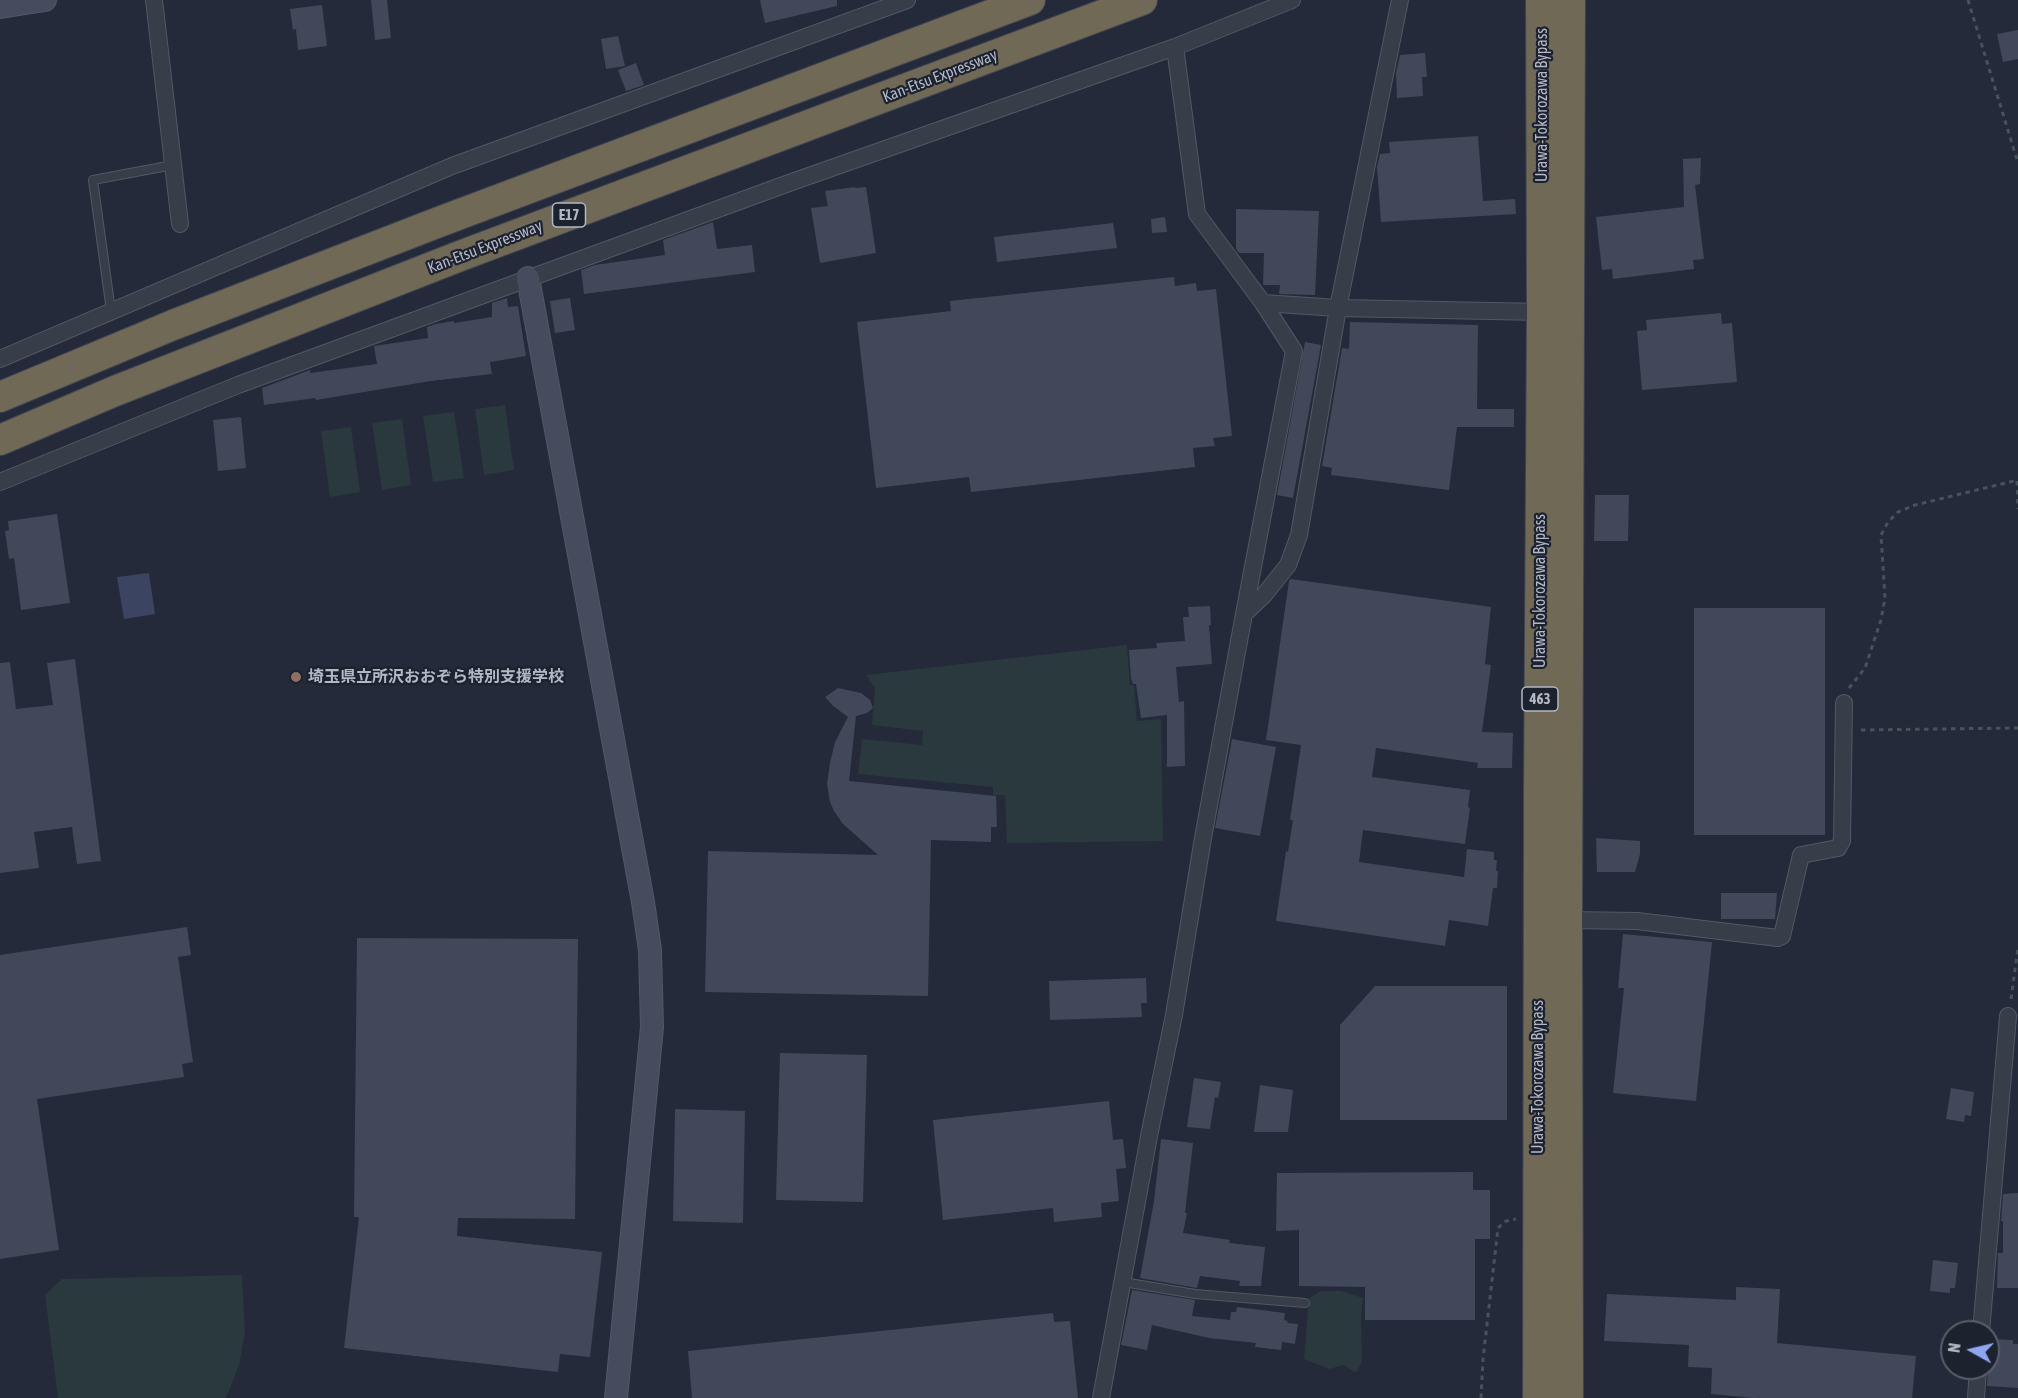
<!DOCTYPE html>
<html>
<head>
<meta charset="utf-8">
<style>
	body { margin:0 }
	#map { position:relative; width:2018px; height:1398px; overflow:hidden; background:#242a39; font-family:"Asap Condensed",sans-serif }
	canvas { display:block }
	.north { position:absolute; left:1940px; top:1320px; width:60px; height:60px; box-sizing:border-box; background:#1d222f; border:2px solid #595e6b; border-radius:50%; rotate:278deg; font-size:16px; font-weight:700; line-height:24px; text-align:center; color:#b3b8c6 }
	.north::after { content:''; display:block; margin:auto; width:21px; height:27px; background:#8fa5ef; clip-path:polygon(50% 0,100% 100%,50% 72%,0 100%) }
</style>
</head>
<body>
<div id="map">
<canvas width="2018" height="1398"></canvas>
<div class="north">N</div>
</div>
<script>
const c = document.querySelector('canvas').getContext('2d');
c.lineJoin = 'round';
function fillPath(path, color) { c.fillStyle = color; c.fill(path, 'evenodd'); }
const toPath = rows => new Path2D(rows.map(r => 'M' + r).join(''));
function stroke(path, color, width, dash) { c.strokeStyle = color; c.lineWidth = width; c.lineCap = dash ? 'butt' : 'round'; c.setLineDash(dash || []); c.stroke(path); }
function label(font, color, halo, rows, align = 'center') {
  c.font = font + ' "Asap Condensed","Noto Sans JP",sans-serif'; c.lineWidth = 4.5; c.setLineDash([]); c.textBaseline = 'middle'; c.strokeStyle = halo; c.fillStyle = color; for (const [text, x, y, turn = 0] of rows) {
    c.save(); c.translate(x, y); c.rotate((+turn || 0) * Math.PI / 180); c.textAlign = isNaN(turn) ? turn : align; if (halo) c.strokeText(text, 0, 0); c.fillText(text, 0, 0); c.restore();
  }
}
const green = toPath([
	[505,405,514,470,484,475,475,409],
	[454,412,464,478,433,482,423,416],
	[402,419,411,485,382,490,372,423],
	[351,427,360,492,330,497,321,431],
	[1127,645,1130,685,1134,685,1137,721,1161,719,1163,841,1007,843,1005,795,993,795,993,787,858,774,862,739,922,745,923,731,872,725,875,688,866,675],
	[242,1275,245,1332,239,1365,229,1391,225,1398,58,1398,45,1295,62,1279],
	[1321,1291,1341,1291,1363,1298,1361,1318,1362,1361,1356,1373,1344,1365,1329,1369,1304,1359,1309,1298]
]);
const water = toPath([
	[149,573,155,614,124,619,117,577]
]);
const building = toPath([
	[371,0,387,0,391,38,375,40],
	[760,0,837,0,837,6,765,23],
	[322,5,327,46,298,50,296,29,293,30,290,9],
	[2018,30,2018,59,2003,62,1997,34],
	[618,36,625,66,606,69,601,39],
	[1425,53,1427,77,1422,77,1423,96,1397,98,1396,73,1400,55],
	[636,63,644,85,626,91,618,70],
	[1478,136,1483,201,1515,199,1516,214,1381,222,1377,167,1380,154,1390,153,1389,142],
	[1701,158,1700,184,1695,185,1704,259,1693,260,1694,269,1613,279,1612,269,1602,270,1596,217,1684,207,1683,159],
	[855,187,855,188,866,187,876,253,820,263,811,208,828,206,825,191],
	[1236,209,1319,211,1315,295,1279,294,1280,285,1263,285,1264,253,1239,253,1236,249],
	[1165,217,1167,232,1152,233,1151,219],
	[713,222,717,249,752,245,755,272,584,294,581,270,595,265,665,255,663,240],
	[1113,223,1117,248,997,262,994,237],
	[1174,277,1175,286,1196,283,1197,291,1216,289,1232,436,1213,438,1215,446,1193,448,1195,467,971,492,969,477,876,488,857,322,951,311,950,301],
	[507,298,508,307,518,306,526,356,490,362,492,374,431,381,316,400,315,398,264,405,262,388,310,370,310,373,377,364,374,346,428,338,427,327,436,324,454,321,454,323,492,317,492,303],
	[570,298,575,330,555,333,550,301],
	[1721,313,1722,324,1732,323,1737,382,1642,390,1637,331,1647,330,1646,320],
	[1350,322,1478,325,1477,409,1514,409,1514,427,1457,427,1449,490,1331,475,1332,468,1322,466,1342,348,1349,349],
	[1305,342,1321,345,1293,498,1277,495],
	[241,417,246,468,218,471,213,420],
	[1595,495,1629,495,1628,541,1594,541],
	[57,514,70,603,21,610,14,558,9,559,5,531,9,530,8,521],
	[1291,579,1491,607,1485,664,1491,665,1482,732,1513,733,1512,768,1477,768,1478,763,1376,748,1372,777,1470,790,1468,807,1470,808,1465,844,1363,830,1359,862,1464,877,1467,849,1494,852,1494,860,1497,860,1496,871,1498,871,1497,888,1493,888,1488,926,1449,920,1445,946,1276,921,1286,851,1288,852,1293,820,1290,820,1301,745,1266,740,1289,581],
	[1210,606,1211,625,1209,625,1212,664,1176,667,1179,702,1184,701,1185,766,1167,767,1167,715,1141,718,1136,684,1133,684,1131,678,1129,650,1157,648,1156,643,1185,641,1183,617,1189,617,1188,607],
	[1694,608,1825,608,1825,835,1694,835],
	[75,659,101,861,77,864,72,827,34,832,39,868,0,873,0,663,10,662,16,709,53,705,47,663],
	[838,688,861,693,870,700,873,708,867,713,856,716,849,781,996,796,997,827,991,827,991,842,931,840,928,996,705,992,708,851,878,855,843,824,834,811,830,802,827,784,830,763,835,742,848,717,833,706,825,697],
	[1232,739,1276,747,1260,836,1215,828],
	[1596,838,1640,841,1640,854,1635,872,1597,872],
	[1721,893,1777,893,1775,919,1721,919],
	[187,927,191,955,178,957,193,1062,182,1064,184,1077,37,1099,59,1250,0,1259,0,955],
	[1623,934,1712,942,1696,1101,1613,1093,1624,988,1618,988],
	[357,938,578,939,575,1219,458,1218,457,1236,602,1252,590,1357,560,1354,558,1372,344,1348,359,1217,354,1217],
	[1146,978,1147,1003,1141,1003,1142,1017,1050,1020,1049,981],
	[1375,986,1507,986,1507,1120,1340,1120,1340,1025],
	[780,1053,867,1055,863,1202,776,1200],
	[1194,1078,1221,1082,1218,1098,1215,1097,1210,1129,1187,1127],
	[1260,1085,1293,1090,1288,1132,1254,1132],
	[1951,1088,1974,1092,1971,1116,1965,1115,1964,1122,1946,1119],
	[1109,1101,1113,1140,1123,1139,1126,1168,1116,1169,1119,1201,1101,1203,1102,1217,1054,1222,1053,1208,943,1220,933,1120],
	[675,1109,745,1111,743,1223,673,1221],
	[1161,1139,1193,1143,1185,1213,1187,1213,1183,1233,1230,1240,1229,1243,1265,1247,1261,1286,1239,1286,1240,1281,1200,1276,1197,1288,1140,1278,1154,1201],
	[1473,1172,1473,1190,1490,1190,1490,1239,1475,1239,1475,1320,1365,1320,1365,1287,1299,1286,1299,1230,1276,1231,1277,1173],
	[2018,1193,2018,1288,1997,1288,1998,1253,2003,1253,2003,1221,2001,1221,2003,1194],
	[1933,1260,1958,1263,1955,1288,1950,1288,1950,1293,1930,1291],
	[1736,1287,1780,1289,1777,1343,1916,1356,1912,1398,1755,1398,1711,1394,1712,1368,1688,1367,1689,1345,1604,1341,1607,1294,1736,1300],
	[1132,1290,1195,1300,1192,1316,1230,1320,1231,1312,1236,1312,1237,1307,1285,1313,1284,1320,1288,1321,1287,1323,1298,1324,1295,1344,1282,1342,1281,1350,1255,1347,1256,1343,1209,1338,1152,1325,1147,1350,1121,1345],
	[1053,1313,1054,1322,1070,1321,1078,1398,692,1398,688,1351],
	[1989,1339,2013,1340,2013,1344,2018,1344,2018,1388,1987,1386]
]);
const path = toPath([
	[1968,0,2018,163],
	[2017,481,2018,509],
	[1849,688,1865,668,1881,620,1885,598,1881,535,1888,522,1898,512,1915,505,2018,480],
	[1861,730,2018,728],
	[2011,999,2018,948],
	[1481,1398,1483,1359,1498,1228,1506,1221,1516,1219]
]);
const lane = toPath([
	[111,311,93,180,173,165],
	[1123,1282,1195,1294,1305,1303]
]);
const street = toPath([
	[154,0,180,224],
	[1175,47,1197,214,1263,303,1294,351,1244,614],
	[1263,303,1338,308,1542,312],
	[0,359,452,166,907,0],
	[0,482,238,385,789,183,1175,47,1292,0],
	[1567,920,1637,921,1778,938,1782,936,1801,855,1838,848,1842,841,1844,703],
	[1981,1332,2008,1016],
	[1101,1398,1150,1131,1174,1015,1203,838,1244,614,1264,595,1288,565,1299,535,1338,308,1400,0],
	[1976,1398,1978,1368]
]);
const secondary = toPath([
	[0,7,45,0],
	[528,278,643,902,650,950,652,1027,616,1398]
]);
const highway = toPath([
	[0,397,173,325,439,222,1030,0],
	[0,440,115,391,460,256,1142,0],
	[1538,1398,1539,790,1542,312,1541,0],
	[1568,1398,1567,920,1570,0]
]);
const markers = [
	[296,677,6,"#8d6e63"]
];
const shields = [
	[569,215,33],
	[1540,699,36]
];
const shieldNames = [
	["E17",569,215],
	["463",1540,699]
];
const streetNames = [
	["Kan-Etsu Expressway",940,76,-21],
	["Urawa-Tokorozawa Bypass",1542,105,-90],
	["Kan-Etsu Expressway",485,247,-21],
	["Urawa-Tokorozawa Bypass",1540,591,-90],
	["Urawa-Tokorozawa Bypass",1538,1077,-90]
];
const poiNames = [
	["埼玉県立所沢おおぞら特別支援学校",308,677]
];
fillPath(green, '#29393e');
fillPath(water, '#3b4561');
fillPath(building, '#414859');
stroke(lane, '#535865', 10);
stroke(street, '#535865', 18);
stroke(secondary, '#535865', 24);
stroke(highway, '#404552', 32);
stroke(path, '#46545a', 3, [4.5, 4.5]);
stroke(lane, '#383d4a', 8);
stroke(street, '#383d4a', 16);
stroke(secondary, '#464b5d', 22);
stroke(highway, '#6f6956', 30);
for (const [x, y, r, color] of markers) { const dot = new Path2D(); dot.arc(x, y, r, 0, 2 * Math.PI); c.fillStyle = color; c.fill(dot); stroke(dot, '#1d222f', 2); }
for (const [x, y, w] of shields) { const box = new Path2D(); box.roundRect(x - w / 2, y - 12, w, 24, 4.5); c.fillStyle = '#1d222f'; c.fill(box); stroke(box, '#b3b8c6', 1.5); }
label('bold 15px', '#b3b8c6', null, shieldNames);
label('16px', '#b3b8c6', '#1d222f', streetNames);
label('bold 16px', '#b3b8c6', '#1d222f', poiNames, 'left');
</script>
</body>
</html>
